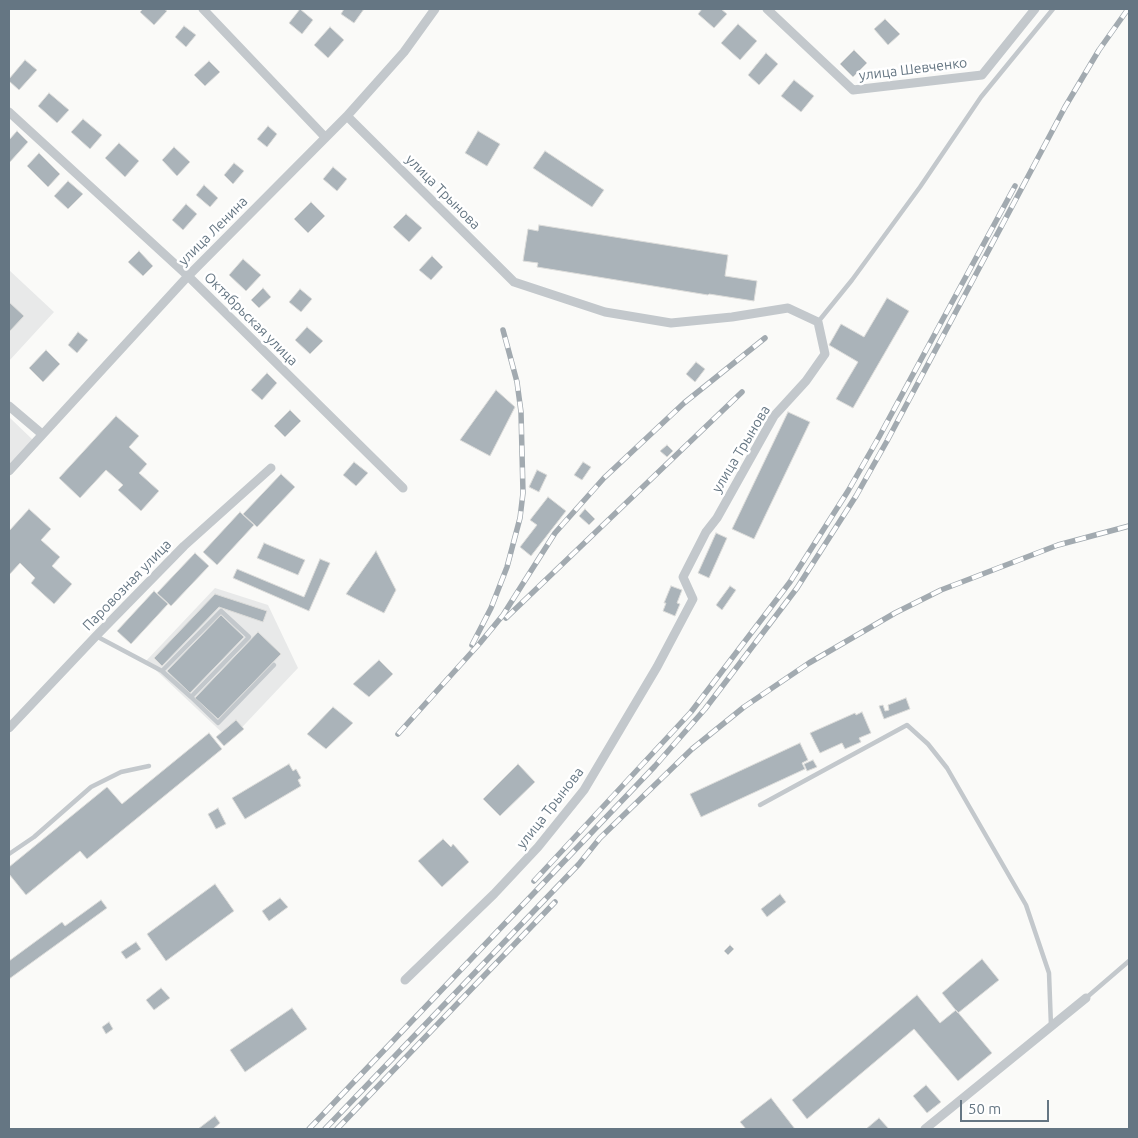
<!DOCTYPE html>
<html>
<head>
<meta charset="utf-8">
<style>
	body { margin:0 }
	#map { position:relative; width:1138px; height:1138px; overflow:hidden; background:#fafaf8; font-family:Ubuntu,sans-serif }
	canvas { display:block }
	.frame { position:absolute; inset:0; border:10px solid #657683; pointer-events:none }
	.scale { position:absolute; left:960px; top:1100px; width:89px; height:22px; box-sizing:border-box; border:2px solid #657683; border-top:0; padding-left:6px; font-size:15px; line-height:18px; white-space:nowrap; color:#657683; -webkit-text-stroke:4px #fff; paint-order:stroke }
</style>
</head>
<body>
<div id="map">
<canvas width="1138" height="1138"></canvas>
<div class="frame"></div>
<div class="scale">50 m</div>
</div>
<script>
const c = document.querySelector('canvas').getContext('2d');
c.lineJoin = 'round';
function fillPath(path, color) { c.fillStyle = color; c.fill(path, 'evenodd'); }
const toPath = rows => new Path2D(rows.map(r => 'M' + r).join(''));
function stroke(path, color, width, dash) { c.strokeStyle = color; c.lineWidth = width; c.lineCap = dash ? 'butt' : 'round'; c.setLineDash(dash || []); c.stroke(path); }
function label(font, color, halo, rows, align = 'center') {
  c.font = font + ' Ubuntu,sans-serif'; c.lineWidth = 5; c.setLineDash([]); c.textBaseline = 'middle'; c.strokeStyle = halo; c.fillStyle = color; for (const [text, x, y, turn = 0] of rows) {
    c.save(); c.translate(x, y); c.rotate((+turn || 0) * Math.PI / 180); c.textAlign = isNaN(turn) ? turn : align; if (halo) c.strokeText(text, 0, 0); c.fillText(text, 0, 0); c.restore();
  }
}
const built = toPath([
	[9,270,54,312,9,361],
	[9,417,33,440,9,467],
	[215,588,268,605,298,668,230,740,146,661]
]);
const building = toPath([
	[143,9,164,9,167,11,154,25,140,12,143,9],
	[300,9,313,20,302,34,289,23,300,9],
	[344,9,364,9,354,23,341,14,344,9],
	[702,9,721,9,727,14,714,28,698,14,702,9],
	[885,19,900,34,888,45,874,29,885,19],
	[738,24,757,41,740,60,721,43,738,24],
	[184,26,196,35,186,47,175,37,184,26],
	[330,27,344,40,328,58,314,45,330,27],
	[854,50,867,63,853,77,840,64,854,50],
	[766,53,778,64,759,85,748,75,766,53],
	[25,60,37,70,19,90,9,81,9,79,25,60],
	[209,61,220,72,205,86,194,75,209,61],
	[794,80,814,96,801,112,781,96,794,80],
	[49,93,69,110,57,123,38,106,49,93],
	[83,119,102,135,90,149,71,132,83,119],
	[268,126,277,134,267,147,257,139,268,126],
	[17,131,28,142,9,163,9,140,17,131],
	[478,131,500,144,487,166,465,153,478,131],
	[119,143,139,161,125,177,105,158,119,143],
	[174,147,190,162,177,176,162,160,174,147],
	[545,151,604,190,592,207,533,168,545,151],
	[39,153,60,174,48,187,27,166,39,153],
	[234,163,244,171,233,184,224,175,234,163],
	[333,167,347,179,337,191,323,179,333,167],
	[68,181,83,194,68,209,54,196,68,181],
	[204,185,218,198,210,207,196,195,204,185],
	[311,202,325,216,308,233,294,219,311,202],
	[186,204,197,214,183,230,172,220,186,204],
	[406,214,422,228,409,242,393,227,406,214],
	[539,225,728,255,725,276,757,281,754,301,709,294,708,295,537,267,538,263,523,261,528,229,538,231,539,225],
	[139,251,153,266,143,276,128,262,139,251],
	[432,256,443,267,431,280,419,270,432,256],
	[243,259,261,275,246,291,229,275,243,259],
	[263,288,271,297,259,308,251,300,263,288],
	[300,289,312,299,301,312,289,302,300,289],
	[887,298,909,311,853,408,836,399,858,362,829,345,841,324,864,337,887,298],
	[9,302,24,316,9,332,9,302],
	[307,327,323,341,310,354,295,340,307,327],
	[78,332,88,340,77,353,68,345,78,332],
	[46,350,60,364,43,382,29,368,46,350],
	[696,362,705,369,695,382,686,374,696,362],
	[267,373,277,383,262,400,251,390,267,373],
	[496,390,515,407,490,456,460,440,496,390],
	[290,410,301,421,285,437,274,426,290,410],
	[788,412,810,422,754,539,732,529,788,412],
	[116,416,139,436,129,447,147,464,139,473,159,491,141,511,118,490,123,485,106,470,80,498,59,478,116,416],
	[667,445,673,451,667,457,660,451,667,445],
	[354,462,368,473,356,486,343,475,354,462],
	[583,462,591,467,582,480,574,475,583,462],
	[537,470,547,475,539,492,529,487,537,470],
	[281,474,295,487,257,527,243,514,281,474],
	[548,497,566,511,531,556,520,547,537,525,530,520,548,497],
	[29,509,51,529,41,540,60,557,52,566,72,584,54,604,31,583,35,578,20,563,9,575,9,531,29,509],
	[585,509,595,519,589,525,579,516,585,509],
	[240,512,254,525,217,565,203,552,240,512],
	[716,533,727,538,709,578,698,573,716,533],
	[264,543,305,560,298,575,257,558,264,543],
	[376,551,396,590,384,613,346,594,376,551],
	[195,553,209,566,171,606,157,593,195,553],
	[320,559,330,563,309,611,233,578,237,569,304,597,320,559],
	[671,586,682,590,677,603,680,604,675,616,663,611,666,603,664,603,671,586],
	[730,586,736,590,722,610,716,605,730,586],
	[154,591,168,604,131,644,117,631,154,591],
	[215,594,267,611,263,622,219,607,162,666,154,658,215,594],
	[221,615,244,637,190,693,167,671,221,615],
	[258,632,281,654,218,719,195,698,258,632],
	[379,660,393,674,369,697,353,684,379,660],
	[906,698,910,709,884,719,879,706,883,705,885,711,889,710,888,705,906,698],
	[333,707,353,723,326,749,307,734,333,707],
	[862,712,871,733,859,738,861,742,845,749,842,743,820,753,810,733,855,713,856,715,862,712],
	[236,720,244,729,224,746,216,737,236,720],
	[209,733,222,749,87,859,80,851,26,895,9,874,9,867,107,787,122,804,209,733],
	[800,743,808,760,802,763,805,769,701,817,690,794,800,743],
	[813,760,817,767,807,771,804,764,813,760],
	[289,764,293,771,296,769,301,778,298,780,301,786,245,819,232,798,289,764],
	[518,764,535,782,500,816,483,799,518,764],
	[218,808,226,824,216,829,208,814,218,808],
	[443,839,451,847,453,844,469,862,442,887,418,861,443,839],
	[215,884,234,911,166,961,147,934,215,884],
	[780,894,786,902,767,917,761,909,780,894],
	[280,898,288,907,269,921,262,911,280,898],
	[101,900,107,908,9,979,9,961,62,922,65,926,101,900],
	[136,942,141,949,126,959,121,952,136,942],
	[730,945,734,949,728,955,724,951,730,945],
	[982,959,999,980,958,1013,942,993,982,959],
	[161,988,170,998,154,1010,146,1000,161,988],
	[917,995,940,1023,956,1010,992,1053,958,1081,914,1029,807,1119,792,1100,917,995],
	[292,1008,307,1029,245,1072,230,1050,292,1008],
	[109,1022,113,1029,106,1034,102,1027,109,1022],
	[926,1085,941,1102,927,1113,913,1096,926,1085],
	[771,1098,795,1129,746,1129,740,1122,771,1098],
	[215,1116,220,1123,213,1129,198,1129,215,1116],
	[879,1118,889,1129,866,1129,879,1118]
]);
const service = toPath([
	[818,322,852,280,920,187,981,97,1053,9],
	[96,636,162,671,221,611,249,637,191,697,162,671],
	[191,697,218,723,274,665],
	[760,805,907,725,928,744,947,768,1026,905,1049,973,1051,1026],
	[9,854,34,837,91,787,121,772,149,766],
	[1086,998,1129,961]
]);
const minor = toPath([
	[203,9,325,137],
	[767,9,853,90,982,75,1035,9],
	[9,112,188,276,403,488],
	[347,116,514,282,605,312,671,323,732,317,788,308,818,322,825,354,806,381,774,416,717,518,706,532,683,577,693,599,657,667,584,790,538,847,494,894,405,980],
	[9,406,42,434],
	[9,471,188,276,347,116,404,52,435,9],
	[9,728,96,636,184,546,271,468],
	[925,1129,1086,998]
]);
const rail = toPath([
	[506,618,742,392],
	[472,645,491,608,507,567,520,518,523,493,521,412,517,382,503,330],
	[398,734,480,643,503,615,555,533,604,478,684,403,765,338],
	[534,881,691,712,790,582,848,491,879,437,1015,186],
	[309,1129,655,766,705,709,797,588,856,496,887,441,1065,107,1099,50,1128,9],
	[325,1129,579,864,600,838,692,749,744,707,809,663,895,613,941,590,1058,545,1129,526],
	[337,1129,555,902]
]);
const streetNames = [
	["улица Шевченко",913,69,-7],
	["улица Трынова",443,192,45],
	["улица Ленина",213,231,-45],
	["Октябрьская улица",251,319,45],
	["улица Трынова",741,449,-59],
	["Паровозная улица",127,585,-46],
	["улица Трынова",550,808,-52]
];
fillPath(built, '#e8e9e9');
fillPath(building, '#aab3b9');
stroke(building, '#dcdcda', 1);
stroke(service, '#c3c8cc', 4.5);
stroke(minor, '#c3c8cc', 9);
stroke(rail, '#a2aab0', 5.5);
stroke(rail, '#fff', 4, [11]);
label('14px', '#657683', '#fff', streetNames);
</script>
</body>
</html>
